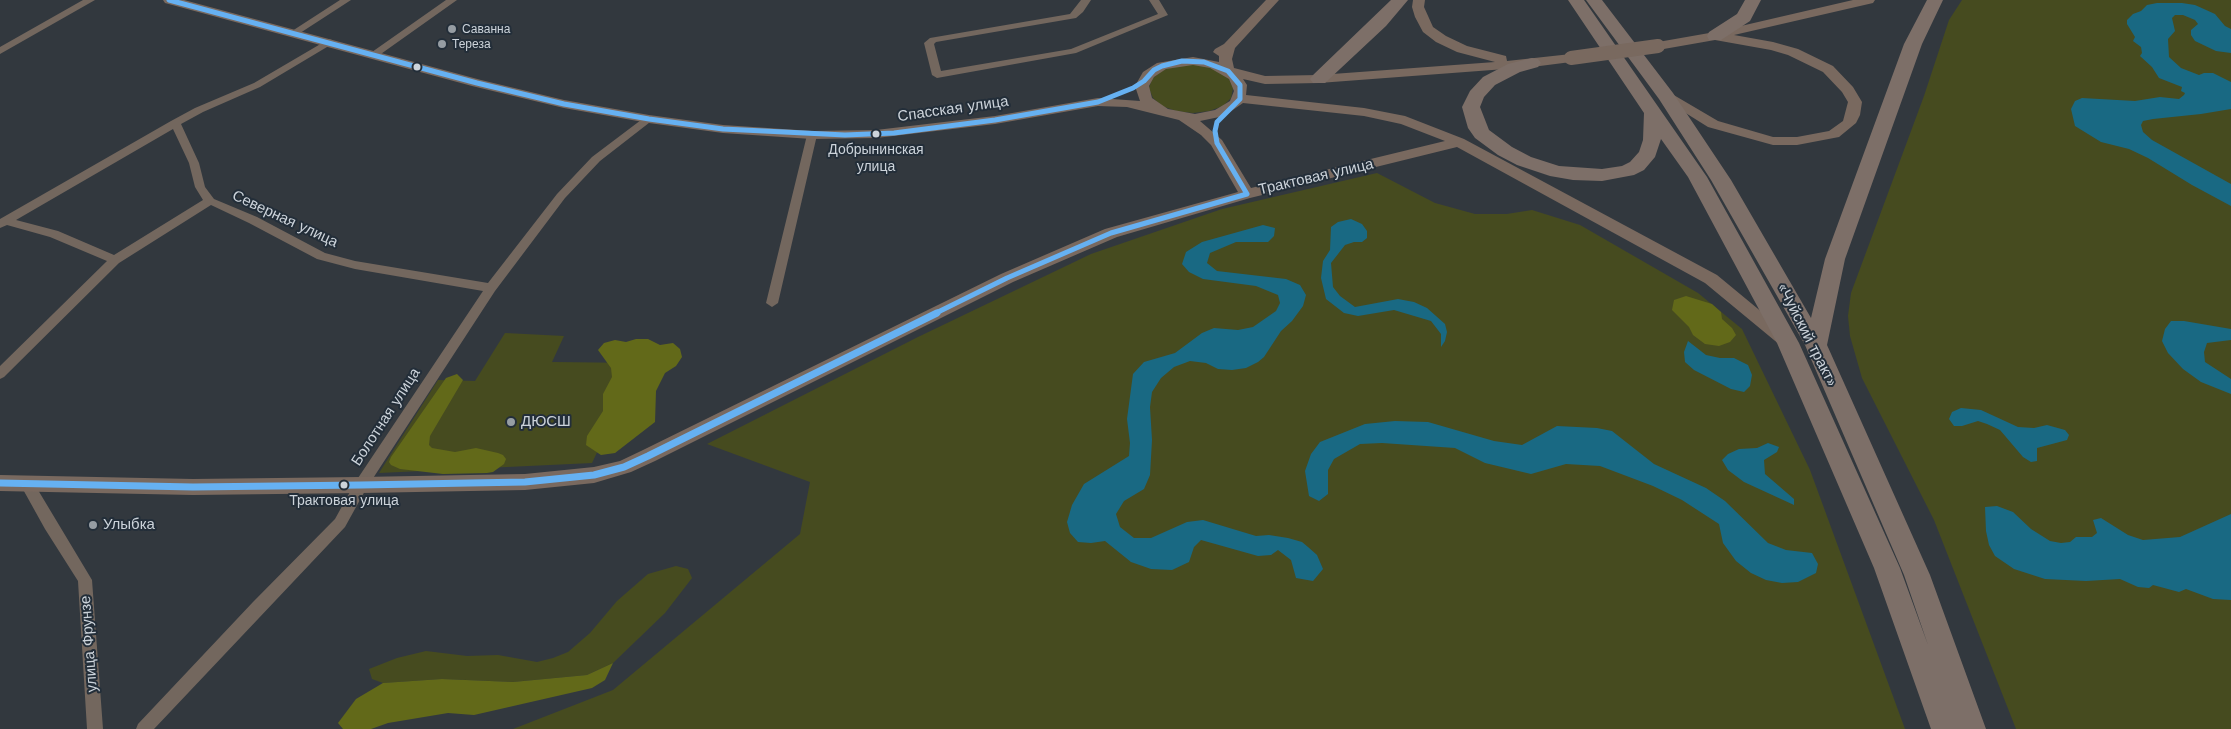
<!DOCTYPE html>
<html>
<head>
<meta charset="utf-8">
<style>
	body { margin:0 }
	canvas { display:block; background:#32383e }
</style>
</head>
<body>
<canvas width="2231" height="729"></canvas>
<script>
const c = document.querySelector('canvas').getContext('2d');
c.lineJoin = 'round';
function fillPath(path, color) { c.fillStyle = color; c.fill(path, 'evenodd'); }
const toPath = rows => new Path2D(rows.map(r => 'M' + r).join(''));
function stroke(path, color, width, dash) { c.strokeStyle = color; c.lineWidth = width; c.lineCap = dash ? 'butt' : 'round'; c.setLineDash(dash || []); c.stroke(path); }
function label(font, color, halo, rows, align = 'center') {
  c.font = font + ' "Work Sans",sans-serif'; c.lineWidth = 4; c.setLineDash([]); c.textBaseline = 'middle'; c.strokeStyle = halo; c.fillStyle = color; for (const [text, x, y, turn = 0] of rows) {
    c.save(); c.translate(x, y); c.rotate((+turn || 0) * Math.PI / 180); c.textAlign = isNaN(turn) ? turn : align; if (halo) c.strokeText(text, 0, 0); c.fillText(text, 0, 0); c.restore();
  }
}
const green = toPath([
	[1962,0,2231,0,2231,729,2016,729,1934,520,1862,378,1850,336,1848,316,1851,293,1924,96,1949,20],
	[1189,64,1205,66,1219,71,1229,79,1233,88,1231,98,1223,106,1209,111,1193,113,1176,111,1162,106,1153,98,1149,88,1152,79,1161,71,1174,66],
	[1377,173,1435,203,1475,214,1507,214,1532,210,1580,225,1698,293,1742,329,1810,470,1905,729,513,729,613,690,800,534,810,482,707,444,918,337,1091,254,1222,209],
	[505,333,564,336,552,362,639,363,592,463,379,473,438,380,475,381],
	[676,566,688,569,692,578,665,613,613,663,587,675,513,682,442,679,383,683,372,679,369,669,397,658,426,651,467,656,498,655,537,662,553,658,568,652,590,633,617,601,648,574]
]);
const forest = toPath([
	[1686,296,1712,304,1721,312,1722,319,1732,328,1736,335,1730,342,1719,346,1705,344,1693,335,1689,327,1672,310,1674,300],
	[636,339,648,339,660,345,673,343,680,349,682,357,676,366,665,373,656,391,655,422,615,453,601,455,586,445,587,436,603,411,603,394,612,377,611,368,598,350,604,343,615,340,626,342],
	[457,374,463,380,430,436,429,445,432,448,455,452,476,448,498,453,503,455,506,459,504,464,493,472,487,473,443,474,400,469,391,465,389,462,391,457,446,378],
	[613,663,605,680,592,688,474,715,448,713,388,723,371,729,343,729,338,723,356,699,383,683,442,679,513,682,587,675]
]);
const water = toPath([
	[2157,3,2182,3,2195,5,2215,14,2225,26,2231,29,2231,53,2216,51,2195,41,2191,35,2191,30,2198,24,2195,20,2183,15,2175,15,2172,18,2175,31,2168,39,2169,57,2181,68,2199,75,2204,73,2213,73,2231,82,2231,109,2201,114,2153,119,2143,121,2141,125,2143,132,2152,140,2231,184,2231,206,2192,185,2148,158,2129,149,2101,142,2075,126,2071,109,2075,101,2082,98,2135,101,2160,97,2179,99,2184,95,2185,93,2181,91,2182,87,2159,78,2152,67,2140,56,2142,53,2141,47,2133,41,2135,37,2127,24,2127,20,2133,14,2141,11,2147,5],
	[1351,219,1362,224,1367,231,1367,238,1362,242,1354,242,1345,245,1331,263,1333,287,1340,296,1355,307,1398,299,1414,302,1427,308,1445,324,1447,332,1445,341,1441,347,1441,334,1431,321,1394,310,1358,316,1344,313,1326,299,1321,278,1323,261,1330,250,1331,227,1338,222],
	[1263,225,1275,228,1274,236,1268,242,1236,242,1210,253,1207,263,1217,271,1286,279,1300,285,1306,295,1303,306,1292,321,1281,331,1264,357,1258,362,1246,368,1232,370,1218,369,1206,363,1190,361,1174,367,1161,378,1152,392,1150,407,1152,440,1150,475,1144,489,1124,501,1116,514,1120,527,1134,538,1151,538,1187,522,1203,520,1256,536,1269,535,1288,538,1302,542,1308,547,1317,555,1323,569,1313,581,1296,578,1291,560,1278,550,1271,555,1258,556,1201,540,1194,547,1189,562,1172,570,1151,569,1131,562,1105,541,1091,543,1078,542,1070,533,1067,522,1072,505,1084,484,1129,456,1130,443,1127,419,1133,374,1144,362,1175,353,1202,333,1214,328,1238,330,1253,327,1276,311,1280,303,1278,295,1256,286,1203,279,1189,272,1182,264,1186,252,1202,242],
	[2171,321,2184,321,2231,329,2231,340,2207,343,2204,352,2205,362,2231,379,2231,394,2201,382,2183,369,2168,353,2162,341,2165,329],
	[1688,341,1706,355,1720,358,1734,358,1748,365,1752,375,1750,386,1744,392,1731,389,1694,370,1685,362,1684,352],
	[1961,408,1981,410,2018,427,2034,428,2047,425,2065,430,2069,435,2067,440,2037,448,2037,461,2031,462,2023,457,2000,430,1987,424,1978,421,1962,426,1954,426,1949,419,1952,412],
	[1395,421,1428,422,1494,441,1522,445,1557,426,1597,428,1612,431,1654,464,1706,488,1725,501,1768,543,1786,550,1812,553,1818,564,1816,573,1798,582,1782,583,1766,580,1751,573,1736,561,1723,543,1719,524,1682,500,1653,486,1600,466,1566,464,1531,474,1485,463,1455,448,1382,443,1360,444,1334,459,1328,470,1328,494,1319,501,1309,496,1305,471,1311,454,1320,442,1365,424],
	[1768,443,1779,447,1777,452,1764,460,1765,474,1794,499,1794,505,1744,482,1728,470,1722,460,1728,454,1739,449,1757,448],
	[1997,506,2013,512,2031,529,2050,541,2061,543,2070,542,2076,537,2092,537,2097,533,2093,520,2101,518,2128,535,2143,540,2180,537,2231,514,2231,600,2213,599,2186,589,2179,592,2153,585,2149,588,2138,587,2120,579,2086,581,2045,579,2014,569,1995,556,1989,545,1986,531,1985,507]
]);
const street = toPath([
	[83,0,95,0,0,54,0,47,83,0],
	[340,0,351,0,297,35,291,35,289,33,340,0],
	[446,0,457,0,378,56,372,56,372,52,446,0],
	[1081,0,1091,0,1083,12,1076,18,936,42,934,44,941,71,1071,49,1158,14,1149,0,1159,0,1168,15,1076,53,937,78,932,75,924,43,930,38,1070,14,1081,0],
	[329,39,332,40,332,44,260,87,203,112,181,124,199,163,205,187,214,199,257,217,325,253,355,261,488,283,557,194,592,157,645,117,653,117,654,119,600,161,565,198,495,291,366,489,345,527,154,729,136,729,138,724,253,602,335,519,356,481,483,291,355,269,317,259,249,223,211,205,119,263,4,377,0,379,0,366,107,261,50,237,7,225,0,228,0,219,171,121,195,108,254,83,329,39],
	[173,129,189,163,195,187,203,200,114,255,58,231,16,220,173,129],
	[812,132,817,135,778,303,772,307,766,303,807,135,812,132],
	[27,479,32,480,92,580,103,729,87,729,78,581,45,529,20,484,22,480,27,479]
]);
const secondary = toPath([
	[163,0,184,0,481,80,564,100,649,115,723,125,812,131,876,130,995,116,1098,98,1140,101,1135,86,1143,72,1157,63,1193,57,1219,62,1219,56,1213,52,1215,49,1224,44,1266,0,1279,0,1235,48,1232,59,1234,68,1265,76,1319,75,1495,62,1457,52,1436,42,1423,32,1415,17,1412,7,1413,0,1425,0,1424,7,1433,27,1446,36,1467,46,1506,56,1507,61,1571,54,1578,58,1571,62,1532,67,1319,83,1265,84,1243,79,1247,85,1246,95,1364,108,1405,116,1464,139,1717,275,1792,337,1795,341,1792,345,1786,347,1780,345,1705,283,1457,147,1250,198,1117,237,1013,282,655,461,631,472,594,483,525,490,361,493,193,495,0,491,0,475,193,479,361,477,525,474,594,467,620,461,641,451,1001,274,1105,229,1238,192,1211,145,1201,135,1179,120,1127,107,1098,106,995,124,876,138,812,139,723,133,649,123,564,108,472,86,165,3,163,0],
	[1193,65,1210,68,1229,79,1234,91,1230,101,1215,110,1195,114,1168,109,1152,98,1149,86,1154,77,1166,69,1193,65],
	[1243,103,1364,116,1401,124,1445,141,1251,188,1222,140,1200,121,1224,116,1243,103],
	[1853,0,1875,0,1873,3,1734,35,1773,42,1798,49,1833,66,1853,87,1862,102,1860,115,1856,123,1839,137,1797,145,1773,145,1708,127,1660,97,1667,93,1672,94,1718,121,1773,137,1797,137,1829,131,1843,121,1848,102,1842,92,1823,72,1788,55,1771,50,1715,40,1658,50,1651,46,1658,42,1715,32,1853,0]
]);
const highway = toPath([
	[1391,0,1408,0,1386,26,1325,83,1313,83,1310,79,1313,75,1391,0],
	[1568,0,1584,0,1707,177,1799,343,1900,568,1928,645,1904,575,1805,345,1711,180,1659,99,1586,0,1602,0,1673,93,1731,180,1811,318,1825,259,1904,44,1927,0,1943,0,1922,44,1845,259,1827,345,1930,575,1986,729,1931,729,1874,568,1777,343,1688,177,1661,139,1655,157,1644,170,1634,175,1602,181,1573,180,1550,176,1517,165,1498,155,1475,138,1468,128,1462,107,1470,91,1483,77,1508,64,1532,58,1538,59,1541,63,1538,67,1520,72,1495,85,1484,97,1480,107,1489,130,1512,147,1531,157,1559,166,1602,169,1622,166,1630,162,1639,152,1643,140,1644,113,1568,0],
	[1745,0,1761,0,1750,21,1721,40,1709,40,1707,36,1709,32,1737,14,1745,0]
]);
const secondaryBridge = toPath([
	[1571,58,1658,46]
]);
const bus1Far1 = toPath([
	[169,0,477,83,564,104,649,119,723,129,845,135,894,133,995,120,1098,102,1133,88,1144,81,1154,70,1162,66,1182,61,1204,62,1228,71,1240,85,1240,99,1217,122,1215,131,1217,143,1247,194,1111,233,1007,278,934,314]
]);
const bus1 = toPath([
	[0,483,193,487,361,485,525,482,594,475,624,467,648,456,937,313]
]);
const markers = [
	[452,29,5,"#969da3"],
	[442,44,5,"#969da3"],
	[417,67,4.5,"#ccd3da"],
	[876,134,4.5,"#ccd3da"],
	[511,422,5,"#969da3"],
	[344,485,4.5,"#ccd3da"],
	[93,525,5,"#969da3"]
];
const farPoinames = [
	["Саванна",462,29],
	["Тереза",452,44]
];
const busNames = [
	["Добрынинская",876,150],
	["улица",876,167],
	["Трактовая улица",344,501]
];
const streetNames = [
	["Спасская улица",953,109,-8],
	["Трактовая улица",1316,177,-13],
	["Северная улица",285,219,25],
	["«Чуйский тракт»",1807,335,63],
	["Болотная улица",386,417,-57],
	["улица Фрунзе",89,644,-94]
];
const poiNames = [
	["ДЮСШ",521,422],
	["Улыбка",103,525]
];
fillPath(green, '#464b1f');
fillPath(forest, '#626919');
fillPath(water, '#196983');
fillPath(street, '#73675e');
fillPath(secondary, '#79695f');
fillPath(highway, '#7d6f68');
stroke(secondaryBridge, '#79695f', 14);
stroke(bus1Far1, '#66b1f2', 5);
stroke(bus1, '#66b1f2', 7);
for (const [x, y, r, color] of markers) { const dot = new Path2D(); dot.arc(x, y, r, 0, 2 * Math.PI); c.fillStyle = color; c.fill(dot); stroke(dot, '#232e39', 2); }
label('12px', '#ccd3da', '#232e39', farPoinames, 'left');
label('14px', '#ccd3da', '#232e39', busNames);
label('15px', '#ccd3da', '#232e39', streetNames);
label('15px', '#ccd3da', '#232e39', poiNames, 'left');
</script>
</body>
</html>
